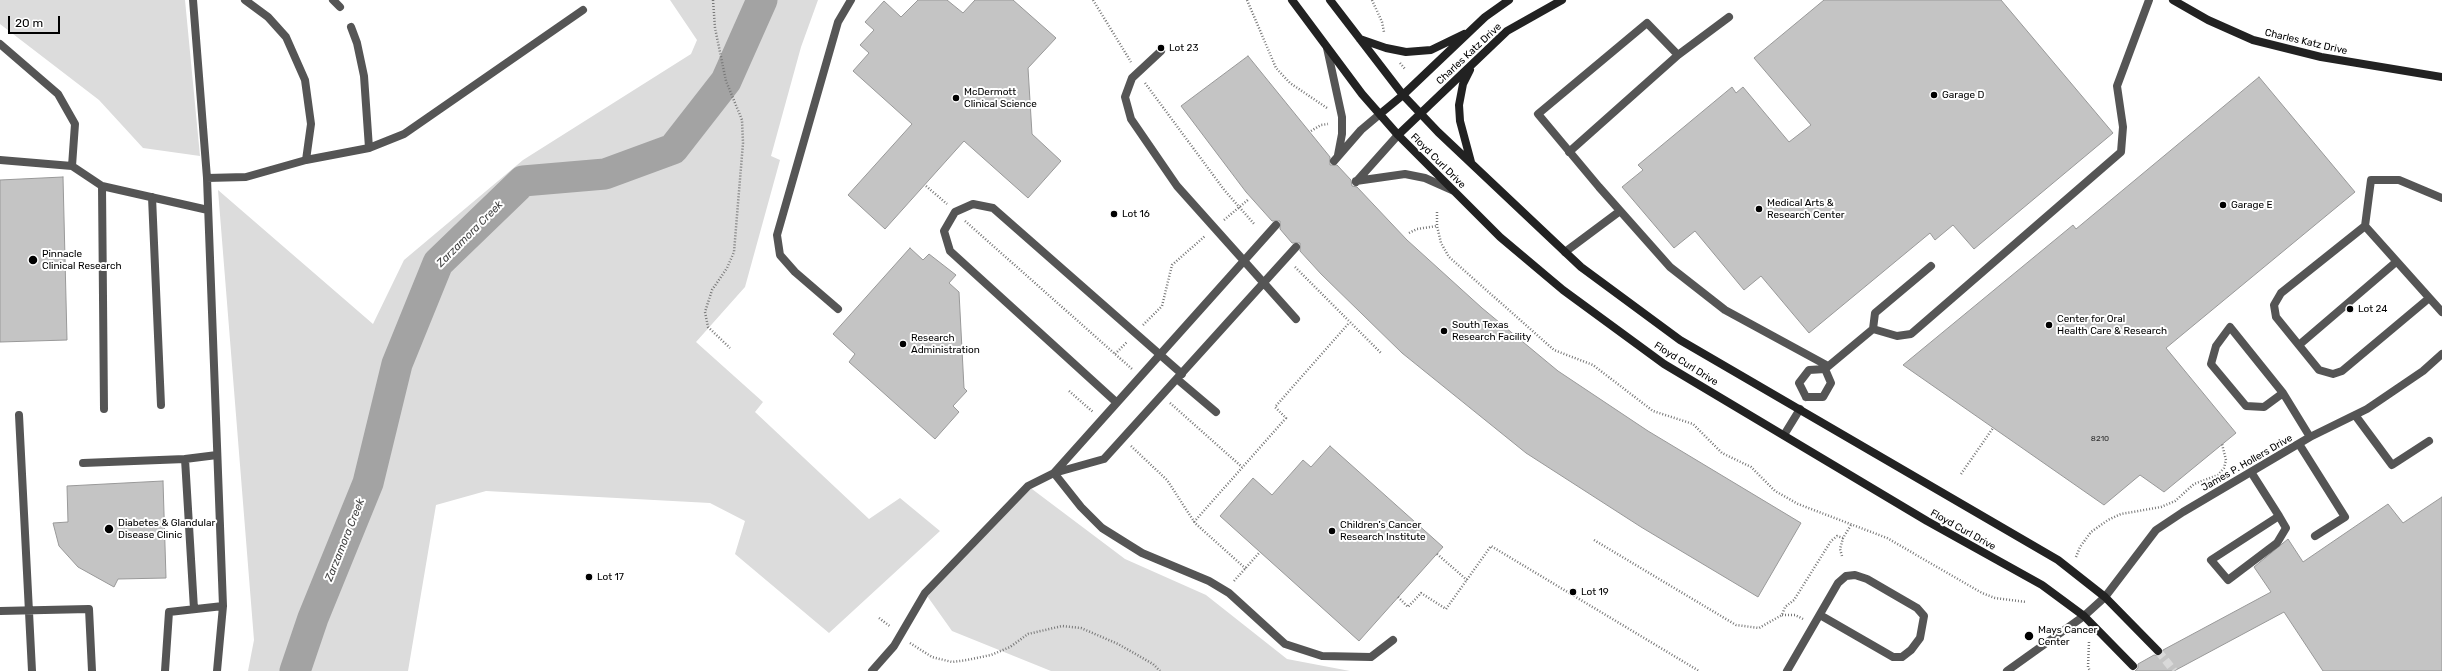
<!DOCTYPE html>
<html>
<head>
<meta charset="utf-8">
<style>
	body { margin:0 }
	#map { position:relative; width:2442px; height:671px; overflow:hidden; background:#fff; font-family:Rubik,sans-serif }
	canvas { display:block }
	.scale { position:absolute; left:8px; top:16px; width:52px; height:18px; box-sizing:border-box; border:2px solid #000; border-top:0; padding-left:5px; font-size:12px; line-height:14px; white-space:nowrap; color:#000; -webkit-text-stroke:3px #fff; paint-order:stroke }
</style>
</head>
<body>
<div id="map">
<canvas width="2442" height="671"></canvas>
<div class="scale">20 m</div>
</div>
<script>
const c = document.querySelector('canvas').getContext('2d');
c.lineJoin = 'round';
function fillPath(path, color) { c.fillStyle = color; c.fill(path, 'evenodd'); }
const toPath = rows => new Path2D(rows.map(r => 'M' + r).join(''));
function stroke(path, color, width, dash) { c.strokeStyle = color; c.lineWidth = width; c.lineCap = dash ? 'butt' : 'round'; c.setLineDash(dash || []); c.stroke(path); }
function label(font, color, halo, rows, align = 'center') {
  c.font = font + ' Rubik,sans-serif'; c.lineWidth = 4; c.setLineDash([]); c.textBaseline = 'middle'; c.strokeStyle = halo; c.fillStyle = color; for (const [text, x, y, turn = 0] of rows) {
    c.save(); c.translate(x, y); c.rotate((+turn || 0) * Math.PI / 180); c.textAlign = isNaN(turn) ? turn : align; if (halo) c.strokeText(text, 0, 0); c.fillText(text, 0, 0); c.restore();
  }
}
const green = toPath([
	[0,0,185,0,200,156,143,148,99,100,0,24],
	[670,0,818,0,801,47,771,156,780,160,745,287,696,342,763,402,755,412,869,519,900,498,940,531,829,633,735,554,745,521,710,503,486,491,436,505,408,671,248,671,254,640,218,190,373,324,404,260,523,160,691,54,697,40],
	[1028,486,1125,559,1206,595,1287,659,1350,671,1051,671,952,631,925,593]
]);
const river = toPath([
	[295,671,313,618,368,483,397,364,438,263,523,181,605,174,673,149,726,81,762,0]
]);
const building = toPath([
	[918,0,947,0,963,13,975,0,1013,0,1056,38,1028,68,1032,134,1061,161,1028,198,964,141,885,229,848,195,912,124,853,71,869,53,860,45,874,30,865,22,884,1,901,17,918,0],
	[1824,0,2001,0,2113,133,1974,249,1953,225,1935,240,1930,233,1809,333,1761,276,1744,290,1695,231,1674,248,1622,187,1643,170,1638,165,1732,87,1736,93,1743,87,1789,142,1811,125,1754,58,1824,0],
	[1248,56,1330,157,1330,165,1337,165,1351,180,1352,186,1357,187,1407,240,1482,308,1558,371,1648,431,1801,523,1758,597,1641,527,1526,453,1402,353,1321,274,1300,251,1300,243,1292,243,1280,229,1280,221,1272,221,1246,192,1181,106,1248,56],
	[2259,77,2355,192,2166,348,2236,433,2164,492,2140,475,2104,505,1903,365,2073,225,2076,229,2259,77],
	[63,177,67,340,0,342,0,180,63,177],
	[910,248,923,260,929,254,956,275,949,283,959,292,964,388,967,391,953,406,959,412,935,439,849,362,855,354,833,334,910,248],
	[1330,446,1443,547,1359,641,1220,516,1253,478,1272,495,1303,460,1311,467,1330,446],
	[163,481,166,578,118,579,114,587,78,567,59,546,53,523,68,522,67,486,163,481],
	[2442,497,2442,671,2323,671,2284,612,2174,671,2135,671,2138,668,2138,664,2154,655,2160,656,2163,650,2271,592,2254,567,2288,539,2303,562,2388,504,2403,523,2442,497]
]);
const secondaryTunnel = toPath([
	[2158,651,2174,671]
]);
const path = toPath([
	[713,0,715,28,726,81,742,120,743,143,734,252,727,268,712,290,705,312,708,327,730,348],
	[1093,0,1131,62],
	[1247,0,1276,68,1290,83,1327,108],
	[1372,0,1382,22,1384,32],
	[1400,63,1405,69],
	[1145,83,1225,191,1255,225],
	[1311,131,1321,125,1328,124],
	[926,186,947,204],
	[1437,212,1437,226,1441,243,1449,257,1554,350,1593,365,1653,411,1693,424,1722,453,1751,467,1775,491,1798,504,1887,538,1982,593,1995,598,2026,602],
	[1224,220,1249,199],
	[965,221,1132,369],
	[1409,233,1417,229,1437,226],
	[1295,267,1381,353],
	[1143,325,1162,306,1172,265,1205,236],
	[1115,354,1127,342],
	[1069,391,1093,412],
	[1170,403,1242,467],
	[1131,446,1167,480,1195,523,1246,569],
	[1961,474,1993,428],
	[1194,522,1286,418,1275,407,1349,323],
	[1594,540,1736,625,1759,628,1782,615,1785,607,1794,600,1831,541,1837,536,1843,538,1851,525],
	[1437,554,1467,580],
	[1842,556,1840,549,1843,538],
	[2076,557,2080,547,2091,532,2108,520,2121,514,2161,507,2175,501,2194,484,2218,475,2224,468,2226,460,2222,444],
	[1234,581,1260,552],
	[1398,597,1408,607,1421,593,1446,609,1491,546,1699,671],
	[1782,615,1795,615,1803,619],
	[879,618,891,627],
	[2089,642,2088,667,2090,671],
	[910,643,932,657,952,662,967,660,991,655,1010,647,1028,634,1062,626,1081,628,1118,644,1153,664,1160,671]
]);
const lane = toPath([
	[193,0,207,178,223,606,217,671],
	[245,0,268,17,286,37,305,80,311,124,306,160],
	[333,0,340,7],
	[1729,17,1678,55,1647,23,1538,114,1599,187,1670,267,1725,310,1828,366],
	[351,27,357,43,364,76,369,148],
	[0,44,58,94,75,124,72,166,102,186,208,210],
	[1327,48,1342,117,1342,134,1338,155],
	[1161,51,1132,78,1125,97,1131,119,1177,186,1296,319],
	[1569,152,1678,55],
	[0,160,72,166],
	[1334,161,1361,130,1380,114],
	[207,178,246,177,306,160,369,148,404,134,583,10],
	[1356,181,1405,174,1425,178,1452,190],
	[1356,182,1398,135],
	[102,186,104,409],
	[152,197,161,405],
	[2365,226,2442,312],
	[1565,252,1620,211],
	[2428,299,2342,371,2333,374,2319,370,2276,317,2274,305,2281,293,2365,226,2371,180,2399,180,2442,198],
	[838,309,795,272,780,255,777,235,838,22,851,0],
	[1873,329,1875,313,1931,266],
	[2299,345,2396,262],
	[1177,379,1216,412],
	[2283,393,2264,407,2246,406,2211,364,2216,346,2230,327,2283,393,2310,437],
	[1806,397,1799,383,1809,370,1825,369,1873,329,1897,336,1911,334,2121,152,2123,127,2117,86,2149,0],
	[1806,397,1823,397,1831,383,1825,369],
	[1116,402,950,251,944,231,955,212,973,204,993,208,1182,374],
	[19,415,32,671],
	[2355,415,2392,465,2429,441],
	[2299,444,2345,517,2315,536],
	[83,463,185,459],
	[2251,472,2279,516,2211,560,2228,580,2277,543,2286,528,2279,516],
	[1054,473,1081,507,1102,528,1142,553,1209,581,1229,593,1285,644,1322,656,1371,657,1393,640],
	[1054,473,1276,225],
	[2105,597,2156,530,2183,512,2310,437,2367,409,2423,371,2442,354],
	[194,609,185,459,217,455],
	[0,611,89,609,92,671],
	[165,671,169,612,223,606],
	[872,671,894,646,925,593,1028,486,1054,473,1104,459,1296,247],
	[1787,671,1838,583,1846,576,1855,575,1867,579,1917,608,1924,616,1920,638,1911,650,1902,657,1893,657,1820,615],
	[2007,671,2084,616]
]);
const street = toPath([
	[1784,435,1800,409],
	[2084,616,2105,597]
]);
const secondary = toPath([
	[1292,0,1362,94,1398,135,1500,237,1563,290,1664,364,1927,521,2042,585,2084,616,2133,666],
	[1330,0,1403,95,1438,132,1581,267,1680,340,2058,560,2105,597,2158,651],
	[2173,0,2208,20,2253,40,2321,57,2442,77],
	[1360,39,1386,48,1406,52,1431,50,1464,34],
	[1470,70,1463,84,1459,105,1460,121,1471,162],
	[1380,114,1403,95,1485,17,1509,0],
	[1398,135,1507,31,1562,0]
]);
const markers = [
	[1161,48,4,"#000"],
	[1934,95,4,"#000"],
	[956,98,4,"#000"],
	[2223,205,4,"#000"],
	[1759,209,4,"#000"],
	[1114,214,4,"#000"],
	[33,260,5,"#000"],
	[2350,309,4,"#000"],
	[2049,325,4,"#000"],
	[1444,331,4,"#000"],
	[903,344,4,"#000"],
	[109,529,5,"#000"],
	[1332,531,4,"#000"],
	[589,577,4,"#000"],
	[1573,592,4,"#000"],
	[2029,636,5,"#000"]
];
const numberNames = [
	["8210",2100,439]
];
const streetNames = [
	["Charles Katz Drive",2306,42,13],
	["Charles Katz Drive",1469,54,-43],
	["Floyd Curl Drive",1438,161,45],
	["Floyd Curl Drive",1686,364,32],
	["James P. Hollers Drive",2247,463,-30],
	["Floyd Curl Drive",1963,530,29]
];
const poiNames = [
	["Lot 23",1169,48],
	["McDermott",964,92],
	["Clinical Science",964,104],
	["Garage D",1942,95],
	["Medical Arts &",1767,203],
	["Research Center",1767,215],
	["Garage E",2231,205],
	["Lot 16",1122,214],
	["Pinnacle",42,254],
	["Clinical Research",42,266],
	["Lot 24",2358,309],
	["Center for Oral",2057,319],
	["Health Care & Research",2057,331],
	["South Texas",1452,325],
	["Research Facility",1452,337],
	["Research",911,338],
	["Administration",911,350],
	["Diabetes & Glandular",118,523],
	["Disease Clinic",118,535],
	["Children's Cancer",1340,525],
	["Research Institute",1340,537],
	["Lot 17",597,577],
	["Lot 19",1581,592],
	["Mays Cancer",2038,630],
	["Center",2038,642]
];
const waterNames = [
	["Zarzamora Creek",470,234,-45],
	["Zarzamora Creek",345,540,-68]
];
fillPath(green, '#dcdcdc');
stroke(river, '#a3a3a3', 31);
fillPath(building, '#c4c4c4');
stroke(building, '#999', 1);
stroke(secondaryTunnel, '#d9d9d9', 8, [8, 4]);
stroke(path, '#777', 2.5, [1, 2]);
stroke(lane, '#555', 8);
stroke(street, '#555', 8);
stroke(secondary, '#222', 8);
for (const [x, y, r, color] of markers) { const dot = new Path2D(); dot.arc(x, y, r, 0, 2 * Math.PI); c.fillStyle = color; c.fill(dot); stroke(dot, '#fff', 1.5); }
label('8px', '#313131', null, numberNames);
label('10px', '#000', '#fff', streetNames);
label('10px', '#000', '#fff', poiNames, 'left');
label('italic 11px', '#444', '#fff', waterNames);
</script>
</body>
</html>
